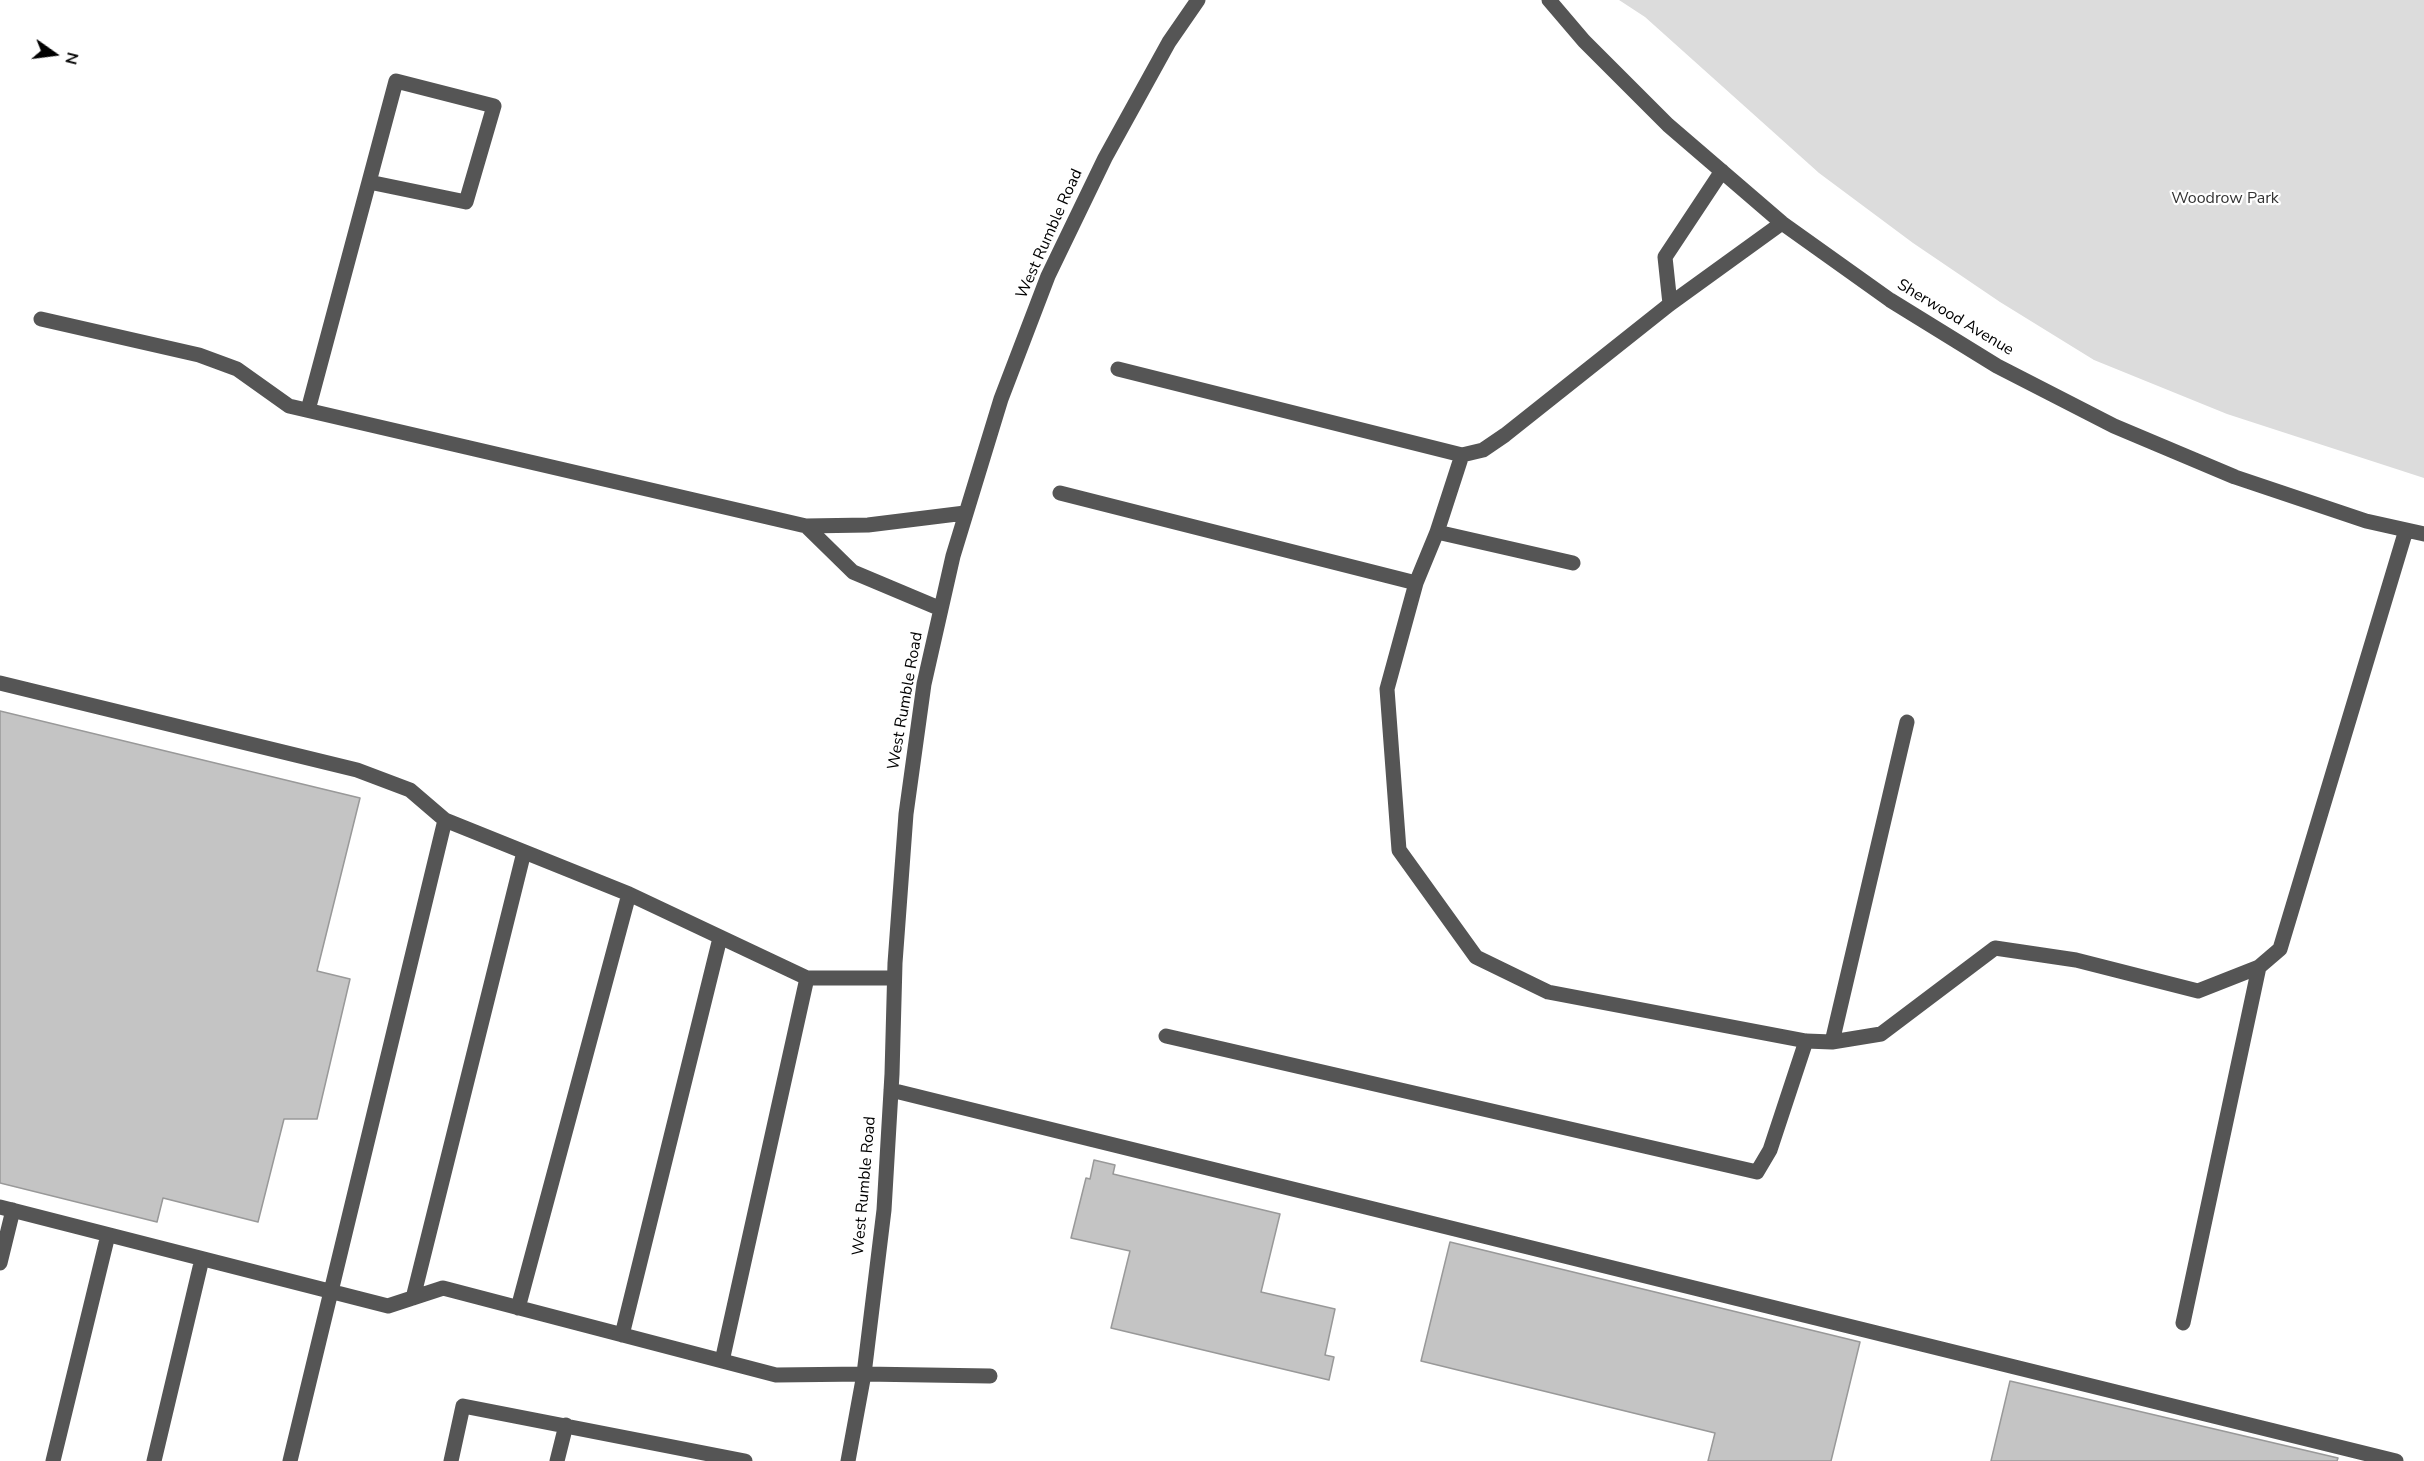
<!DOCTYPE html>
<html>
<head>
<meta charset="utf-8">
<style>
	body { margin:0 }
	#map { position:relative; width:2424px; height:1461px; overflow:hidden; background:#fff; font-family:"Nunito Sans",sans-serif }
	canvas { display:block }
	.north { position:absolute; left:24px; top:24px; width:60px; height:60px; -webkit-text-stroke:4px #fff; paint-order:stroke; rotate:104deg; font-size:16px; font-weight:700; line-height:24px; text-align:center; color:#000 }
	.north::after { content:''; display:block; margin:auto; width:21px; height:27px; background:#000; clip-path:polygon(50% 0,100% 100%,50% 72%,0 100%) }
</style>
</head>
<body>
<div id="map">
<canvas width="2424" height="1461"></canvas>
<div class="north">N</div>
</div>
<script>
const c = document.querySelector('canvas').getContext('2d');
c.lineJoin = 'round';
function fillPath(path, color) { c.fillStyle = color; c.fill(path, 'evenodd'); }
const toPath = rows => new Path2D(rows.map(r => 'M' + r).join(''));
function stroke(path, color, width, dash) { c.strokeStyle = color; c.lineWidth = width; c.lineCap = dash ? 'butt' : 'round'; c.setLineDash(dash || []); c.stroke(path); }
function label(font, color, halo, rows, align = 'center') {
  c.font = font + ' "Nunito Sans",sans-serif'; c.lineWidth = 4.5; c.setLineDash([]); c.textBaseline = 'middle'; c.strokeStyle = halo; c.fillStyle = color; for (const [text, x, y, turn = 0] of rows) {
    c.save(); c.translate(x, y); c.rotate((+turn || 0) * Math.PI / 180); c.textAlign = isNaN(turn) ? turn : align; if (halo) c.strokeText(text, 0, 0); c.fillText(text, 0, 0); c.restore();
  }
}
const green = toPath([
	[1619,0,2424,0,2424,478,2227,414,2094,360,2000,302,1913,243,1819,173,1645,17]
]);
const building = toPath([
	[0,711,360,798,317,971,350,979,317,1119,284,1119,258,1222,163,1198,157,1222,0,1183,0,711],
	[1094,1160,1115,1165,1113,1174,1280,1214,1261,1292,1335,1309,1325,1355,1334,1357,1329,1380,1111,1328,1130,1251,1071,1238,1086,1178,1090,1179,1094,1160],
	[1450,1242,1860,1342,1831,1461,1708,1461,1715,1433,1421,1361,1450,1242],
	[2010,1381,2338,1458,2337,1461,1991,1461,2010,1381]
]);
const minor = toPath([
	[1549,0,1584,41,1668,125,1782,223,1890,300,1997,366,2114,426,2235,477,2366,521,2424,534],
	[1670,304,1665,257,1722,171],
	[41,319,199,355,237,369,289,406,806,526,868,525,965,513],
	[1118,369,1462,455,1483,450,1505,435,1670,304,1782,223],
	[308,410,396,81,494,106,466,202,369,182],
	[1060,493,1416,583,1437,532,1573,563],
	[806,526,853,572,941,609],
	[1437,532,1462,455],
	[1416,583,1387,689,1399,850,1476,957,1548,992,1806,1041,1832,1042,1881,1034,1995,948,2076,960,2198,991,2259,967],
	[0,683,357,770,410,790,445,820,629,894,807,978,894,978],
	[1166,1036,1757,1172,1770,1150,1806,1041],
	[1832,1042,1907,722],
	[891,1090,2396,1461],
	[0,1207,388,1306,443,1288,776,1375,864,1374,990,1376],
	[0,1263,13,1210],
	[413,1298,524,852],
	[518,1308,629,894],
	[2183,1323,2259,967,2280,949,2406,530],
	[622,1335,720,938],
	[722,1361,807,978],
	[53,1461,108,1235],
	[154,1461,202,1259],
	[290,1461,445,820],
	[451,1461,463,1406,745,1461],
	[557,1461,566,1425],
	[848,1461,864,1374,884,1210,892,1074,895,963,906,814,924,684,953,556,1001,399,1048,276,1105,158,1169,42,1198,0]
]);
const parkNames = [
	["Woodrow Park",2225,199]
];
const streetNames = [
	["West Rumble Road",1050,234,-66],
	["Sherwood Avenue",1955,318,31],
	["West Rumble Road",906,701,-80],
	["West Rumble Road",865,1186,-85]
];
fillPath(green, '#dcdcdc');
fillPath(building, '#c4c4c4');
stroke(building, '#999', 1.5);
stroke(minor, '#555', 15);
label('16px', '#333', '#fff', parkNames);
label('16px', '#000', '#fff', streetNames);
</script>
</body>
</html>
